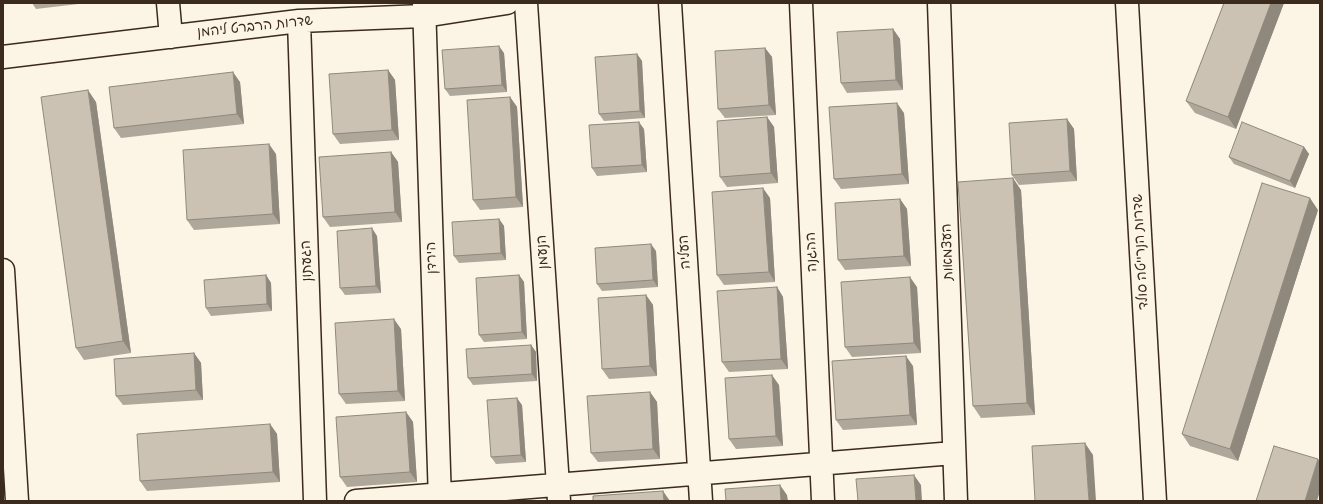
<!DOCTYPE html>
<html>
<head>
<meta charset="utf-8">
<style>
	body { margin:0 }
	#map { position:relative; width:1323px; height:504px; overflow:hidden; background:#fcf5e5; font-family:Sriracha,sans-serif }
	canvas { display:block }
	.frame { position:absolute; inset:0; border:4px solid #3b2a1e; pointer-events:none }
</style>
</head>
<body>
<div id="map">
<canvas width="1323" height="504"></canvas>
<div class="frame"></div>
</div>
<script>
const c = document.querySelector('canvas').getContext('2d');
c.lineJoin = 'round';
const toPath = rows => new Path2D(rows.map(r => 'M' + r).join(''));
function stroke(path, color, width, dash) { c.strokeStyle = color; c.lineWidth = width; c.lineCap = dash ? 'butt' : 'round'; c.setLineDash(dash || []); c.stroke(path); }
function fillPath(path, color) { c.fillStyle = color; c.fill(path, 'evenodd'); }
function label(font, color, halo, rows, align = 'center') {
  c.font = font + ' Sriracha,"Playpen Sans Hebrew",sans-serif'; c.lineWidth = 4; c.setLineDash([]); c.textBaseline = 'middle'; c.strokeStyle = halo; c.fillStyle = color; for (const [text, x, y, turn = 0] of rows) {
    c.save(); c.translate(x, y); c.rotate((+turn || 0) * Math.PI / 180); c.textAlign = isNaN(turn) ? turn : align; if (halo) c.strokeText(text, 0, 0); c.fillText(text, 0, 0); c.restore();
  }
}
const minor = toPath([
	[168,3,171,37],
	[424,3,440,501],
	[526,3,559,501],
	[670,3,701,501],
	[801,3,823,501],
	[939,3,956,501],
	[1127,3,1155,501],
	[299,21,315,501],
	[3,57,299,21,424,16,507,3],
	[3,270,17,501],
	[356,501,954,453]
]);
const wall = toPath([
	[32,3,87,3,36,9],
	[1224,3,1284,3,1236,129,1195,113,1186,101],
	[893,29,900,39,903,90,847,93,841,83],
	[765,48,772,57,776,115,725,118,718,109],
	[504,53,507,92,450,96,445,89],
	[637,54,642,61,645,118,604,121,599,114],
	[388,70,395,80,399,140,340,144,333,134],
	[240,82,244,124,121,138,114,128],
	[510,97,517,107,523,207,480,210,473,200],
	[96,102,131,353,84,360,76,348],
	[904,113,909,184,841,189,834,179],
	[767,117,774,127,778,183,727,187,720,177],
	[1067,119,1074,129,1077,181,1019,185,1012,175],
	[644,129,647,172,597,176,592,168],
	[1304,147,1309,154,1295,188,1234,164,1229,157],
	[391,152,398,162,402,222,330,227,323,217],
	[276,154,280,224,194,230,187,220],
	[1021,190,1035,415,981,418,973,406],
	[770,198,775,282,724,285,717,275],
	[900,199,907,209,911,266,845,270,838,260],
	[1318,210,1238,461,1190,446,1182,434],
	[499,219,504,226,506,260,459,263,454,256],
	[377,236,381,293,345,295,340,288],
	[656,251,658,287,602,291,597,284],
	[266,275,271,283,272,311,211,316,206,308],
	[519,275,524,282,527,339,484,342,479,335],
	[777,287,783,297,788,369,729,372,722,362],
	[917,287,921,353,852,357,845,347],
	[646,295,653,305,657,376,609,379,602,369],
	[401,329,405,401,346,404,339,394],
	[531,345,536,352,537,381,473,385,468,378],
	[194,353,201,363,203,400,123,405,116,396],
	[913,366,917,425,843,430,836,420],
	[779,385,783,446,736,449,729,439],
	[650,392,657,402,660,459,598,462,591,453],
	[522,405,526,462,496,464,491,457],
	[406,412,413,422,417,482,347,487,340,477],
	[270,424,277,434,280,482,147,491,140,481]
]);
const shadedWall = toPath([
	[1271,3,1284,3,1236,129,1228,117],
	[893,29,900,39,903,90,896,80],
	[499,46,504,53,507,92,502,85],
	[765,48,772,57,776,115,769,105],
	[637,54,642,61,645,118,640,111],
	[388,70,395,80,399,140,392,130],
	[233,72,240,82,244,124,237,114],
	[88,90,96,102,131,353,123,341],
	[510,97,517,107,523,207,516,197],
	[897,103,904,113,909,184,902,174],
	[767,117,774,127,778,183,771,173],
	[1067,119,1074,129,1077,181,1070,171],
	[639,122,644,129,647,172,642,165],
	[269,144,276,154,280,224,273,214],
	[1304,147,1309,154,1295,188,1290,181],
	[391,152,398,162,402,222,395,212],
	[1013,178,1021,190,1035,415,1027,403],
	[763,188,770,198,775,282,769,272],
	[1310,198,1318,210,1238,461,1230,449],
	[900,199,907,209,911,266,904,256],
	[499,219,504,226,506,260,501,253],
	[372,228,377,236,381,293,376,286],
	[651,244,656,251,658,287,653,280],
	[266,275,271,283,272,311,267,304],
	[519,275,524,282,527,339,522,332],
	[910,277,917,287,921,353,914,343],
	[777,287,783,297,788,369,781,359],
	[646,295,653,305,657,376,650,366],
	[394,319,401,329,405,401,398,391],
	[531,345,536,352,537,381,532,374],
	[194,353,201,363,203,400,196,390],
	[906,356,913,366,917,425,910,415],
	[772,375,779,385,783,446,776,436],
	[650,392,657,402,660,459,653,449],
	[517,398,522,405,526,462,521,455],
	[406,412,413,422,417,482,410,472],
	[270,424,277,434,280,482,273,472],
	[1085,443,1093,455,1096,501,1089,501],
	[1318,459,1320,462,1320,491,1317,501,1305,501],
	[914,475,921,485,922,501,916,501],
	[780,485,787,495,788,501,781,501],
	[663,491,670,501,664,501]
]);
const building = toPath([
	[1224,3,1271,3,1228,117,1186,101,1224,3],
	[893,29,896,80,841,83,837,32,893,29],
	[499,46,502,85,445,89,442,50,499,46],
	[765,48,769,105,718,109,715,51,765,48],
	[637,54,640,111,599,114,595,57,637,54],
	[388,70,392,130,333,134,329,74,388,70],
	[233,72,237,114,114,128,109,87,233,72],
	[88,90,123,341,76,348,41,97,88,90],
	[510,97,516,197,473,200,467,100,510,97],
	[897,103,902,174,834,179,829,107,897,103],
	[767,117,771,173,720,177,717,121,767,117],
	[1067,119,1070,171,1012,175,1009,123,1067,119],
	[639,122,642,165,592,168,589,125,639,122],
	[1242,122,1304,147,1290,181,1229,157,1242,122],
	[269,144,273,214,187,220,183,150,269,144],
	[391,152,395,212,323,217,319,157,391,152],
	[1013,178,1027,403,973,406,958,182,1013,178],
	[1262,183,1310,198,1230,449,1182,434,1262,183],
	[763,188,769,272,717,275,712,192,763,188],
	[900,199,904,256,838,260,835,203,900,199],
	[499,219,501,253,454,256,452,222,499,219],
	[372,228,376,286,340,288,337,231,372,228],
	[651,244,653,280,597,284,595,248,651,244],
	[266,275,267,304,206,308,204,280,266,275],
	[519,275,522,332,479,335,476,278,519,275],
	[910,277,914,343,845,347,841,282,910,277],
	[777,287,781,359,722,362,717,291,777,287],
	[646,295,650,366,602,369,598,298,646,295],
	[394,319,398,391,339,394,335,323,394,319],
	[531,345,532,374,468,378,466,349,531,345],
	[194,353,196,390,116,396,114,359,194,353],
	[906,356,910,415,836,420,832,361,906,356],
	[772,375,776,436,729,439,725,378,772,375],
	[650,392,653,449,591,453,587,396,650,392],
	[517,398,521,455,491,457,487,400,517,398],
	[406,412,410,472,340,477,336,417,406,412],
	[270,424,273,472,140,481,137,434,270,424],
	[1085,443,1089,501,1035,501,1032,446,1085,443],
	[1274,446,1318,459,1305,501,1256,501,1274,446],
	[914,475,916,501,858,501,856,479,914,475],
	[780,485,781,501,726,501,725,489,780,485],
	[663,491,664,501,593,501,593,496,663,491]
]);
const streetNames = [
	["שדרות הרברט ליהמן",255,27,-6],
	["הנעמן",543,252,-94],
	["העליה",685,252,-94],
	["ההגנה",812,252,-92],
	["העצמאות",948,252,-92],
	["שדרות הנרייטה סולד",1141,252,-93],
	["הירדן",432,258,-92],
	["הגעתון",307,261,-92]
];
stroke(minor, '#3b2a1e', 25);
stroke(minor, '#fcf5e5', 22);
fillPath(wall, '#afa79a');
fillPath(shadedWall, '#8f887d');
fillPath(building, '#ccc2b3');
stroke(building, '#8f887d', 1);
label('14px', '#3b2a1e', '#fcf5e5', streetNames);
</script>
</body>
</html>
